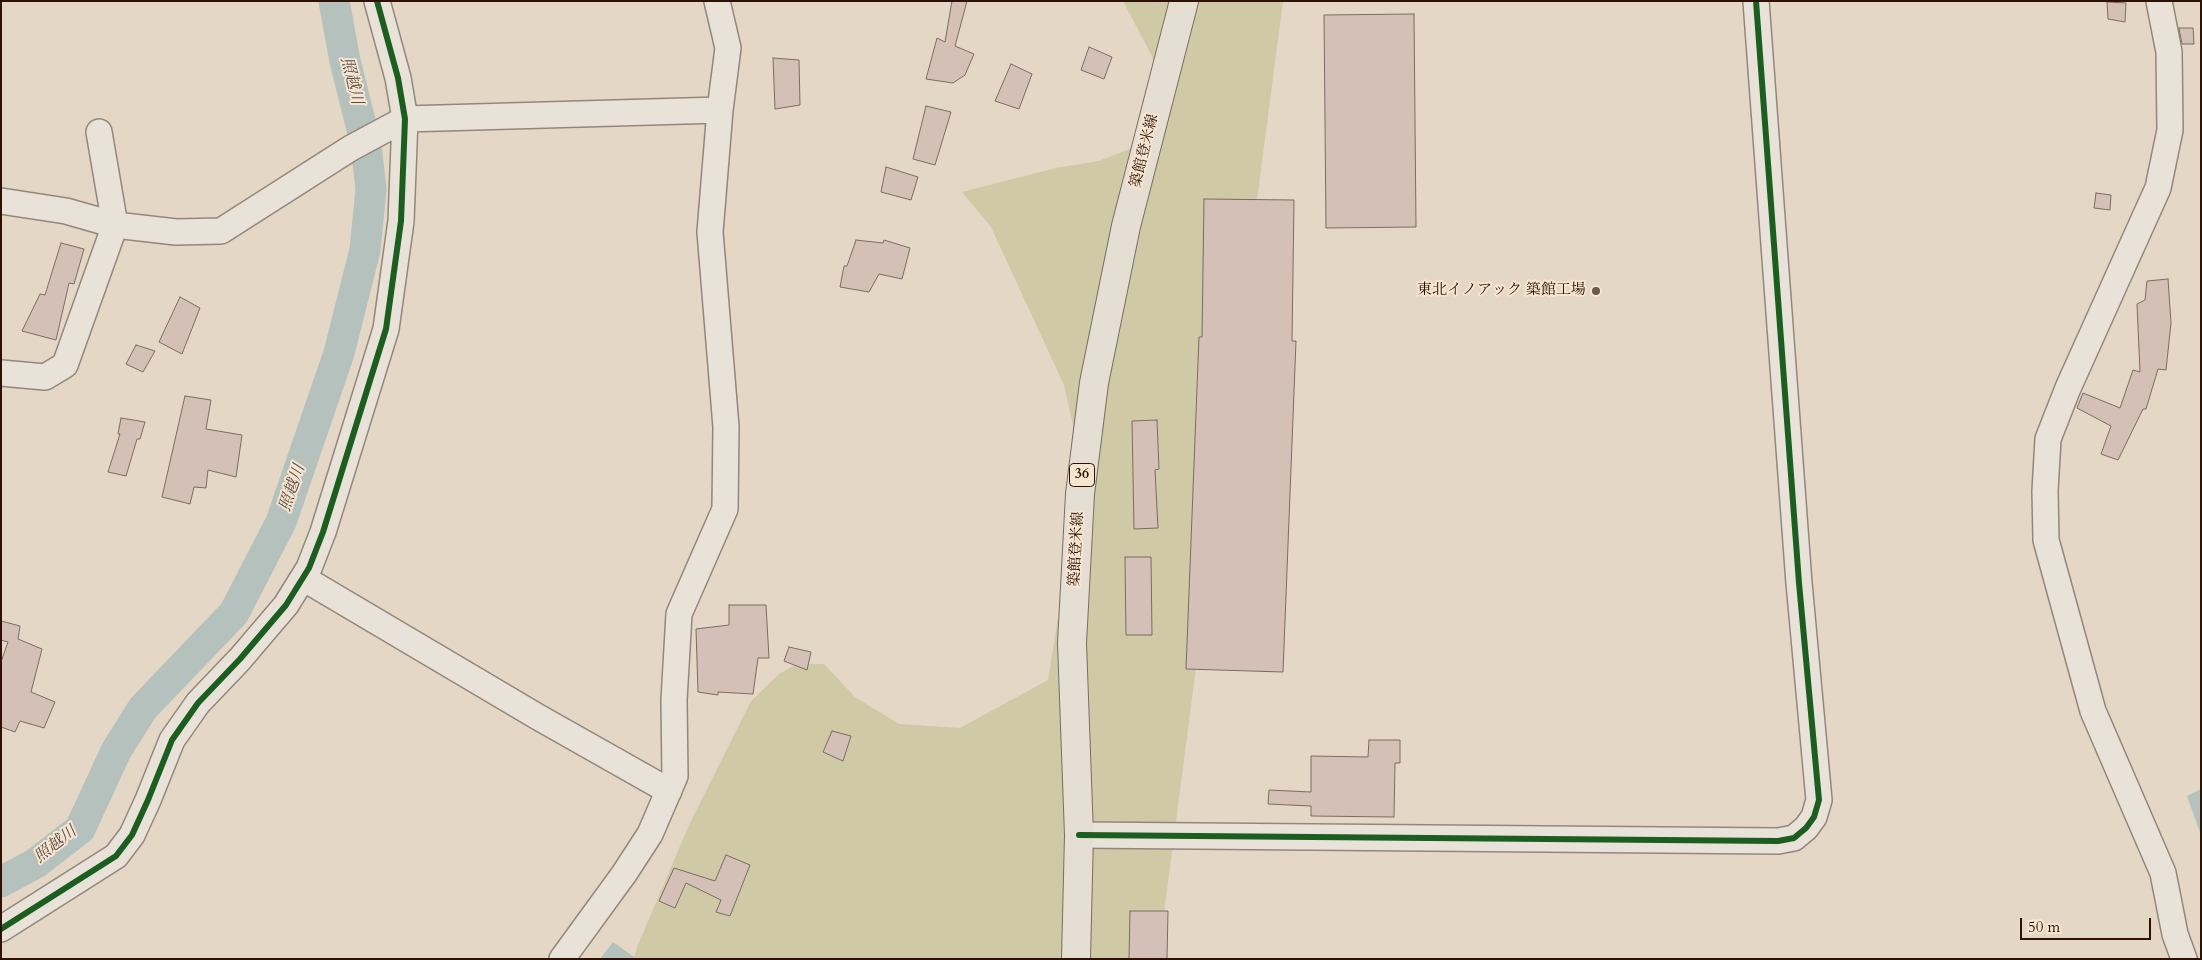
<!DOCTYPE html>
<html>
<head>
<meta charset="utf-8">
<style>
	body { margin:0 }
	#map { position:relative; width:2202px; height:960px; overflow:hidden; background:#e4d7c5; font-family:Cardo,serif }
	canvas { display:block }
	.frame { position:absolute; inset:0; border:2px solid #2e1004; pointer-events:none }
	.scale { position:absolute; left:2020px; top:918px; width:131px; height:22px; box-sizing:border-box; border:2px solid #2e1004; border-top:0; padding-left:6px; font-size:15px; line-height:18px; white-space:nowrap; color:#2e1004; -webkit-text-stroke:4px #f6e6d1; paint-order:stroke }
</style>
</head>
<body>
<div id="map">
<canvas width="2202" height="960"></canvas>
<div class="frame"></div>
<div class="scale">50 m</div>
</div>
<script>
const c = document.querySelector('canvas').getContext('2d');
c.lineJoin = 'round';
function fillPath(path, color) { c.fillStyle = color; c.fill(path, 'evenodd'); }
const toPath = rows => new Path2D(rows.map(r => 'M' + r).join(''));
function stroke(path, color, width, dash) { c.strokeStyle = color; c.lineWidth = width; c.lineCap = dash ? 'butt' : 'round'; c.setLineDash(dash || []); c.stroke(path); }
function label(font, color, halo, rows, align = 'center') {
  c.font = font + ' Cardo,"Noto Serif JP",serif'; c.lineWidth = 4; c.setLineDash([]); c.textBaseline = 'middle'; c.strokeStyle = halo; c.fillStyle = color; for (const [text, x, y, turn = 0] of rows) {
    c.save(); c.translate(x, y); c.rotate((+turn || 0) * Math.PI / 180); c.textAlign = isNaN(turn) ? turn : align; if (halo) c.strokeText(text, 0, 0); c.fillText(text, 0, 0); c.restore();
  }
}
const green = toPath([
	[1123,1,1283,1,1158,959,634,959,637,947,689,825,751,701,779,674,797,664,824,664,855,697,899,724,960,728,1048,680,1063,586,1085,478,1064,385,991,227,962,192,1056,168,1099,161,1130,149,1149,134,1160,98,1152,56]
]);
const water = toPath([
	[2201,789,2201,835,2187,796],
	[613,942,637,959,600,959]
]);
const river = toPath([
	[1,882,36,863,80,829,116,751,143,708,234,613,281,522,339,353,365,250,371,189,366,145,345,61,334,1]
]);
const building = toPath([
	[952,1,967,1,955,46,974,54,965,75,953,83,926,79,937,38,945,42,952,1],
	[2107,2,2126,3,2125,22,2108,19,2107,2],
	[1414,14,1416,227,1326,228,1324,15,1414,14],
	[2179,28,2193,28,2194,44,2182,44,2179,28],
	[1089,47,1112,57,1104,79,1081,70,1089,47],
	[773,58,799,60,800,105,775,109,773,58],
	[1011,64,1032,74,1019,109,995,101,1011,64],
	[926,106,951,112,935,165,913,159,926,106],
	[886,167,918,177,911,200,881,192,886,167],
	[2096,193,2111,195,2110,210,2094,208,2096,193],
	[1204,199,1294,200,1292,341,1296,341,1283,672,1186,669,1199,337,1202,337,1204,199],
	[856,240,883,243,884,240,910,248,902,279,879,274,869,292,840,287,844,266,847,266,856,240],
	[61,243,84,249,74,284,69,283,56,340,22,331,40,294,45,295,61,243],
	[2168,279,2171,323,2166,370,2158,369,2146,409,2143,409,2118,460,2101,454,2111,426,2077,408,2083,393,2120,408,2133,370,2140,372,2137,304,2145,300,2147,281,2168,279],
	[180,297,200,308,182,354,159,342,180,297],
	[136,345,155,351,143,372,126,364,136,345],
	[185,396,211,400,206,429,242,435,236,477,208,470,206,488,194,487,190,504,162,497,185,396],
	[121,418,145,422,140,439,137,439,126,476,108,472,120,434,118,434,121,418],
	[1157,420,1159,469,1155,470,1158,528,1134,529,1132,421,1157,420],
	[1125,557,1151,557,1152,635,1126,635,1125,557],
	[729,605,766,605,769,658,758,658,753,694,718,692,718,695,698,692,696,629,729,625,729,605],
	[1,621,20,626,18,639,42,649,31,692,55,702,44,728,20,721,15,732,1,727,1,662,8,642,1,640,1,621],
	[789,647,811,652,807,670,784,661,789,647],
	[832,731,851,736,843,761,823,752,832,731],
	[1369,740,1400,740,1400,763,1395,763,1394,817,1311,816,1311,806,1268,804,1269,790,1311,792,1311,756,1368,757,1369,740],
	[726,855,750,865,730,916,716,912,721,900,686,883,675,908,659,901,674,868,715,881,726,855],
	[1130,911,1168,911,1167,959,1129,959,1130,911]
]);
const minor = toPath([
	[2159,1,2169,52,2170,130,2158,188,2068,388,2048,439,2045,491,2046,540,2093,711,2163,873,2175,934,2184,959],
	[1,201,66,211,115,225,176,232,221,231,351,148,405,119,720,110],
	[1,373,45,377,65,365,115,225,99,132],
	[303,578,538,717,669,791],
	[1079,835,1778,841,1794,838,1806,828,1814,817,1819,800,1799,583,1756,1],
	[1,929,116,856,132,835,148,800,172,740,198,703,240,659,286,605,309,568,323,532,386,329,401,221,405,119,398,78,377,1],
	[562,959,624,874,650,834,675,776,674,700,679,614,725,509,726,427,710,232,720,110,728,48,717,1]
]);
const major = toPath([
	[1076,959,1079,835,1072,643,1080,494,1094,383,1126,226,1184,1]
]);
const cycleway = toPath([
	[1079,835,1778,841,1794,838,1806,828,1814,817,1819,800,1799,583,1756,1],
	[1,929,116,856,132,835,148,800,172,740,198,703,240,659,286,605,309,568,323,532,386,329,401,221,405,119,398,78,377,1]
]);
const markers = [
	[1596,291,5,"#6e5648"]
];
const shields = [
	[1082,475,25]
];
const shieldNames = [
	["36",1082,475]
];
const streetNames = [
	["築館登米線",1145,151,-76],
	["築館登米線",1077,549,-87]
];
const poiNames = [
	["東北イノアック 築館工場",1586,291]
];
const waterNames = [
	["照越川",351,81,76],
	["照越川",293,488,-71],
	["照越川",56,845,-38]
];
fillPath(green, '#cfc9a5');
fillPath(water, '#b5c1bd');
stroke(river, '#b5c1bd', 31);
fillPath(building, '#d4c0b6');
stroke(building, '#786d63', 1);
stroke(minor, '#93877c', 28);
stroke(major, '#786d63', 30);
stroke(minor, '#e9e2d9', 25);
stroke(major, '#e5ded3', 28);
stroke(cycleway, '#1b5e20', 6);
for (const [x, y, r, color] of markers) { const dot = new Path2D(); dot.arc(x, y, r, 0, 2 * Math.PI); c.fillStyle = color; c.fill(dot); stroke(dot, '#f6e6d1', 2); }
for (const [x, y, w] of shields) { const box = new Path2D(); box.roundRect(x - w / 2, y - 11.5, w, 23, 4); c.fillStyle = '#f6e6d1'; c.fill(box); stroke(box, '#2e1004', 1); }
label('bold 14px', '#2e1004', null, shieldNames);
label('15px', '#2e1004', '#f6e6d1', streetNames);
label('15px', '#2e1004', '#f6e6d1', poiNames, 'right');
label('italic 16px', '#564a44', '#f6e6d1', waterNames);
</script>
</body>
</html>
